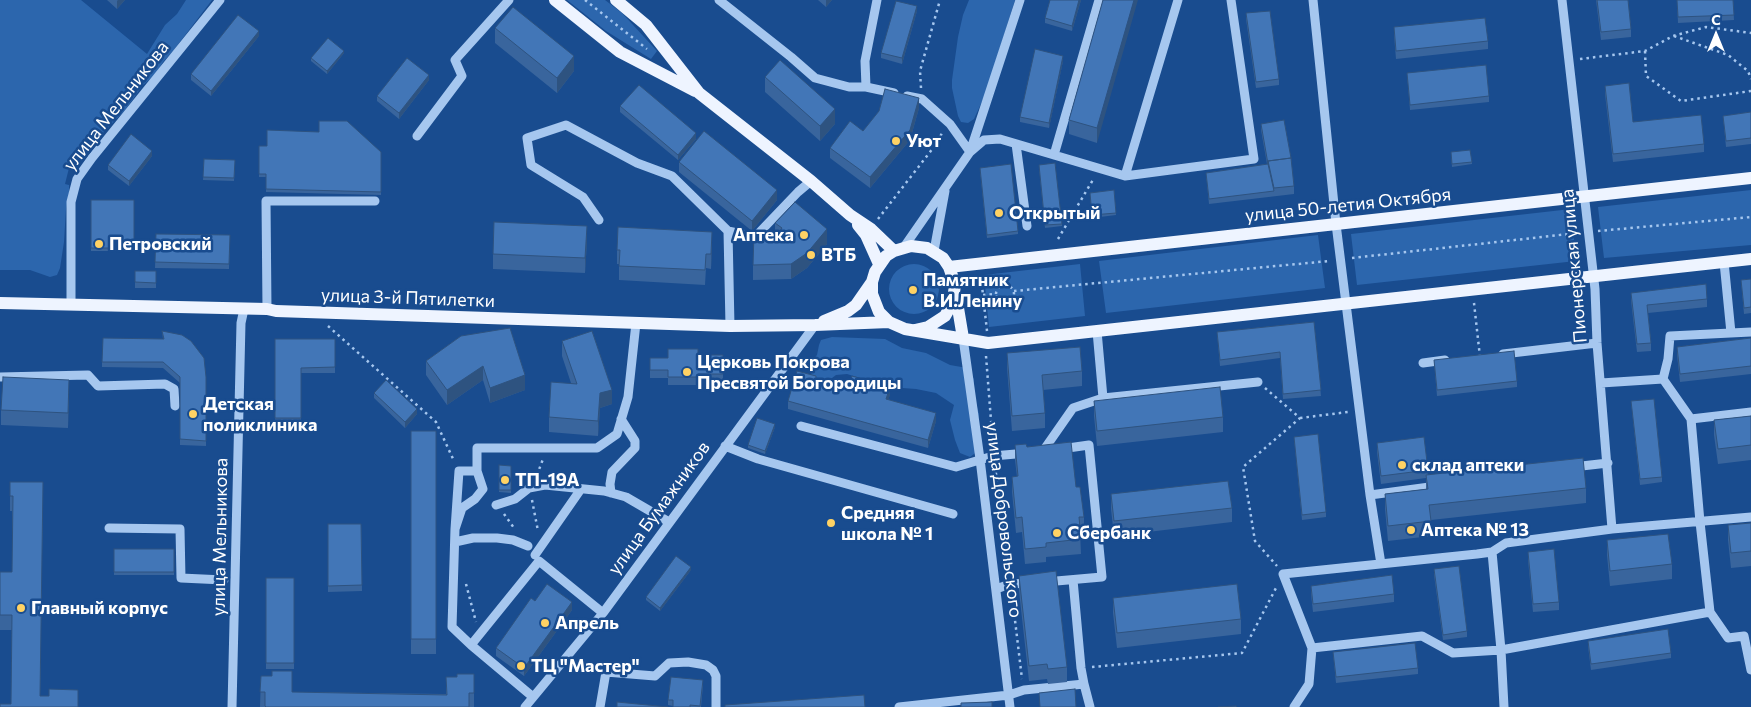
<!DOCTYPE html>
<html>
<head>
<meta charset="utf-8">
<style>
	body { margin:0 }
	#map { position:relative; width:1751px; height:707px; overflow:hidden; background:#194c8f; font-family:Commissioner,sans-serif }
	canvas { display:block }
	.north { position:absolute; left:1691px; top:10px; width:50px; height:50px; -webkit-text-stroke:4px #194c8f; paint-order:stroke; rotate:0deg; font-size:14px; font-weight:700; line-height:20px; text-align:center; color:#fff }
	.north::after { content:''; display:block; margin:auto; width:18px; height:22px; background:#fff; clip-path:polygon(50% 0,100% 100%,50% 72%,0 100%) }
</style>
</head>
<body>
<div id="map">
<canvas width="1751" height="707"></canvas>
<div class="north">С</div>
</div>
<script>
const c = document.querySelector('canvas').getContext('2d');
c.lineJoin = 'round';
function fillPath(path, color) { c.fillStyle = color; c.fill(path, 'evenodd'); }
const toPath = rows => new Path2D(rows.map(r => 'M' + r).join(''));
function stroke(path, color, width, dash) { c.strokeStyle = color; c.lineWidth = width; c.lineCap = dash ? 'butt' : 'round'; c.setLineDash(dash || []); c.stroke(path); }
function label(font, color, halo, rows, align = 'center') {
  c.font = font + ' Commissioner,sans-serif'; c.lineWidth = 5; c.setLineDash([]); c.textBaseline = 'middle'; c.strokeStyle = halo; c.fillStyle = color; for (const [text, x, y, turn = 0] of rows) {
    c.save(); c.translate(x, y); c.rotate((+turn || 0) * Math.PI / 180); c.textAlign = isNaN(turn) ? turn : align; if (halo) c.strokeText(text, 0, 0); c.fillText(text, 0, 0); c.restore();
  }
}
const green = toPath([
	[0,0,81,0,147,54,165,25,177,14,186,0,212,0,173,51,163,62,155,75,143,85,125,110,104,132,98,137,94,136,70,164,65,184,69,185,69,193,66,209,64,242,60,268,57,275,50,277,30,270,0,270],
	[567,0,605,0,622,13,657,51,651,59,606,31],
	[969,0,1015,0,985,95,974,119,968,123,961,122,958,116,952,88,952,80,958,37,963,15],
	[1751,190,1751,245,1604,258,1598,207],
	[1571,209,1576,261,1357,285,1351,234],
	[1318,235,1325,288,1106,313,1099,261],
	'889 289a25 25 0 1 1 50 0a25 25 0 1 1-50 0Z',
	[1080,264,1085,316,989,327,984,275],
	[832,337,885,339,902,348,926,353,950,365,967,368,974,379,974,396,979,414,978,450,974,454,970,457,960,453,955,440,950,420,954,405,936,393,916,389,889,387,847,374,836,375,828,381,817,380,813,378,809,368,810,363,817,355,819,345,821,340]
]);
const path = toPath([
	[585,0,647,49],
	[1674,36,1728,55,1748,71,1751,79],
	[1645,51,1646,76,1681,101,1751,91],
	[1580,59,1645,51,1673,36,1706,27,1751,33],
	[921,88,920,71,940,0],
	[878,219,937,143,943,131],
	[1598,231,1751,217],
	[1058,239,1094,178],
	[1352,258,1578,233],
	[981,277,987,331],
	'996 294a9 9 0 1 1 18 0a9 9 0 1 1-18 0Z',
	[1014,291,1329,261],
	[983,295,996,294],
	[1474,303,1480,357],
	[328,326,436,422,454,461],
	[986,356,993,446],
	[1265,388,1300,418,1243,467,1255,541,1277,566],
	[1300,418,1348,412],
	[995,466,1009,574],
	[537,475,543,459],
	[532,500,538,531],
	[504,514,514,528],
	[466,584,476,622],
	[1012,595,1022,679],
	[1092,667,1242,653,1276,588]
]);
const minor = toPath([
	[719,0,791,57,815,78,849,87,866,87],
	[877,0,865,61,866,87,894,93],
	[1313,0,1336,224,1370,495,1381,564],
	[1562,0,1595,289,1597,343,1612,529],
	[907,96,922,99,950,124,970,152],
	[417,136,462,76,455,60,509,0],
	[1016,144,1027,226],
	[970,152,984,140,1000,139,1125,176,1254,159,1231,0],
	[1054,155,1099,0],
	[1125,176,1178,0],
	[599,220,583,197,531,165,527,138,566,125,637,163,672,176,728,231],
	[904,247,970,152,1020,0],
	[934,251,945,191],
	[1724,262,1731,333],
	[71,304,71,202,77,179,92,158,220,0],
	[267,309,266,201,375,201],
	[730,326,728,231,755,237,798,192,811,181],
	[1097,331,1103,398],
	[963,338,980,459,1010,707],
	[1503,354,1597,343],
	[1423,363,1445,360],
	[0,377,88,375,98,386,165,384,174,389,175,406],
	[1663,379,1691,419],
	[1601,383,1663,379,1668,359,1670,336,1751,332],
	[1751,412,1691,419,1700,522,1710,612,1728,638,1744,636,1751,670],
	[801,426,956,467,993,456,1027,453],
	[725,446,758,459,953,514],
	[1039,451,1043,451,1073,408,1103,398,1258,382],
	[1573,467,1608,463],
	[477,471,477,448,597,448,617,434,628,397,636,323],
	[611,493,610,484,612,472,635,448,635,441,621,419],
	[1370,495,1437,486],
	[496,505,515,499,529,488,545,485,604,491,626,497,669,522],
	[109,528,180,529,181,578,224,580],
	[455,529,462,508,475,499,483,489,477,471,459,471,455,529,452,627,471,645],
	[455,542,473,538,497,538,513,540,528,546],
	[1492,552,1501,650,1504,707],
	[535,555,581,489],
	[1045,582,1102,577,1089,445,1061,449],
	[996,589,1010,584,1030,583],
	[1312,648,1422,636,1453,653,1501,650,1710,612],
	[1084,684,1090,707],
	[533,697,471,645,539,561,603,613],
	[232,707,241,323,244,309],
	[525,707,603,613,815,325],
	[600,707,606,672,655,676,669,663,688,662,706,665,713,670,716,676,716,707],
	[899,707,1009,695,1024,690,1084,684,1081,668,1073,580],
	[1294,707,1309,684,1312,648,1283,574,1477,554,1492,552,1506,543,1612,529,1751,517]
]);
const major = toPath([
	[555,0,620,52,695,91],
	[616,0,646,25,699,93,811,181,850,215,871,229,894,251],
	[858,225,866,235,879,264],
	[949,267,1751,178],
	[956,296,963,338],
	[0,303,267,309,276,311,730,326,815,325,889,322],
	[824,321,848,311,856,305,872,282],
	[915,330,928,327,945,316,953,302,955,284,949,267,943,258,927,248,911,246,894,251,886,256,875,272,872,282,872,294,879,312,889,322,905,329,988,343,1751,259]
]);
const wall = toPath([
	[107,0,125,0,117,9],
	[818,0,832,0,826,7],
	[1081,0,1072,31,1045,23,1045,18],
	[1103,0,1097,143,1069,134,1069,120],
	[1596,0,1628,0,1631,29,1631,37,1601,40],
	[1677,0,1733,0,1734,20,1678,23],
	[917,11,902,64,881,58,881,53],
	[1246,13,1279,79,1279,85,1256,88,1246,19],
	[1394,27,1488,41,1488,49,1396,59,1394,35],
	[495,28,574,71,557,93,495,43],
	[259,36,211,96,191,80,191,74],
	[344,53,327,74,311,61,311,58],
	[1063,61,1049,128,1020,122,1020,117],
	[1407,73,1489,96,1489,102,1410,110],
	[765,77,835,124,820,141,765,92],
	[429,80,399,119,377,101,377,96],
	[1605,86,1633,122,1704,144,1704,152,1613,162,1605,94],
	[620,106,696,139,678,160,620,112],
	[919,108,910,140,870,188,830,158,830,148,863,131],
	[1751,112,1751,144,1726,147,1723,116],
	[1261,124,1294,186,1294,194,1209,204,1206,173,1267,164,1261,130],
	[259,146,381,152,381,195,266,192,266,177,259,177],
	[1451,152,1472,162,1472,164,1452,167],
	[152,156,129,186,108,170,108,165],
	[204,159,235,160,234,181,203,180],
	[679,162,777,200,752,231,679,172],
	[1039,167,1062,224,1062,226,1045,228],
	[980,170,1018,231,1018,234,987,238],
	[1114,190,1116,215,1092,218,1090,193],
	[91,200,134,200,134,251,91,251],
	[775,223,827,244,807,268,791,279,753,280,753,265,775,233],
	[156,234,230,235,229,269,155,268],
	[587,241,585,273,493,269,493,254],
	[712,247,711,269,706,268,705,285,619,280,619,264,617,264,617,250],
	[135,271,156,271,156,288,135,288],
	[1751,279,1751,313,1744,314,1741,280],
	[1631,293,1707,299,1707,307,1648,313,1651,343,1651,351,1637,352,1631,301],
	[1314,322,1321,396,1283,399,1280,358,1220,366,1217,332],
	[162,331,206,377,206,446,180,445,180,383,163,368,102,367,102,362,163,339],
	[461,336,525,390,490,403,483,380,447,405,426,375,426,361],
	[1751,338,1751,374,1680,382,1677,355,1677,347],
	[275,339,335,339,335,373,301,373,301,423,275,423],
	[562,341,612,404,600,408,598,436,549,432,549,417,571,383,562,356],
	[1007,353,1082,371,1082,386,1043,390,1045,413,1045,428,1012,431,1007,368],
	[698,355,723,355,723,382,698,382,698,385,668,385,668,378,650,378,650,358,668,358],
	[1434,360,1517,381,1517,387,1437,396],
	[816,380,848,389,890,395,888,399,936,421,928,448,788,409,788,401],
	[374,393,417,414,405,428,374,398],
	[69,395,68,428,1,425,1,410],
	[1094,401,1223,417,1223,432,1097,446,1094,416],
	[1631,401,1662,477,1662,482,1640,485],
	[1751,416,1751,460,1718,464,1714,435,1714,420],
	[775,427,765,454,748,448,748,445],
	[411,431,436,431,436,654,411,654],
	[1294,437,1326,512,1326,517,1302,520],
	[1377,443,1428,470,1428,475,1586,488,1586,503,1431,520,1431,536,1388,541,1385,509,1385,494,1426,489,1426,478,1381,484,1377,452],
	[1015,445,1027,447,1076,487,1084,517,1084,532,1080,532,1081,554,1046,557,1046,562,1025,564,1022,532,1016,533,1012,492,1012,477,1017,477,1015,460],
	[511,466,511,493,499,492,499,490],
	[10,482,43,482,40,696,49,696,78,690,11,704,12,630,0,630,0,572,12,572,12,511,10,511],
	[1111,494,1232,508,1232,522,1114,536,1111,509],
	[1751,523,1751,566,1731,568,1728,540,1728,525],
	[328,524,361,524,362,591,328,592],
	[1607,540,1672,564,1672,579,1610,586,1607,555],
	[114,549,174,549,174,575,114,575],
	[1528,552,1559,602,1559,610,1533,612,1528,560],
	[1434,569,1467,631,1467,637,1443,640,1434,575],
	[691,570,660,611,646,600,646,597],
	[1019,576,1067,667,1067,682,1048,684,1047,679,1029,681,1019,591],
	[266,578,294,578,294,669,266,669],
	[1311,586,1394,594,1394,602,1313,612,1311,594],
	[1113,598,1241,619,1241,634,1117,648,1113,613],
	[535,601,572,610,524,676,496,656,496,648],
	[1588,641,1671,653,1671,658,1591,670,1588,646],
	[1333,652,1418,668,1418,674,1336,683],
	[474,674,474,707,260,707,261,676,272,676,292,692,446,694,446,677,457,677],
	[703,685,701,707,673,707,673,706,668,705,668,700]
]);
const shadedWall = toPath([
	[118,0,125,0,117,9,117,1],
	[826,0,832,0,826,7],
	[1079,0,1081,0,1072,31,1072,26],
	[1134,0,1138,0,1097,143,1097,128],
	[917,6,917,11,902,64,902,58],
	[259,31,259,36,211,96,211,91],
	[344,51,344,53,327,74,327,71],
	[574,56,574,71,557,93,557,78],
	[1063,56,1063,61,1049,128,1049,123],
	[429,75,429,80,399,119,399,113],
	[919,98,919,108,910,140,870,188,870,177],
	[835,109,835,124,820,141,820,126],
	[696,133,696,139,678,160,678,155],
	[152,151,152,156,129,186,129,181],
	[777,190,777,200,752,231,752,221],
	[587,226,587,241,585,273,585,258],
	[827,229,827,244,807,268,791,279,791,264],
	[712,232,712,247,711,269,711,254],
	[483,366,483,380,447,405,447,390],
	[525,375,525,390,490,403,490,388],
	[69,380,69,395,68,428,68,413],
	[890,387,890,395,886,407,886,399],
	[612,390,612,404,600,408,598,436,598,421,600,393],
	[417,409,417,414,405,428,405,422],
	[936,413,936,421,928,448,928,440],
	[775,424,775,427,765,454,765,451],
	[691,567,691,570,660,611,660,608],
	[572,602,572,610,524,676,524,668]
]);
const building = toPath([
	[1050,0,1079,0,1072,26,1045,18,1050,0],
	[1103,0,1134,0,1097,128,1069,120,1103,0],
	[1597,0,1628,0,1631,29,1601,32,1597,0],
	[1677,0,1733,0,1734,15,1678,17,1677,0],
	[896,1,917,6,902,58,881,53,896,1],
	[513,7,574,56,557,78,495,28,513,7],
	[1270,11,1279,79,1256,82,1246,13,1270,11],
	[238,15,259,31,211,91,191,74,238,15],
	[1485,18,1488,41,1396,51,1394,27,1485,18],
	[328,38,344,51,327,71,311,58,328,38],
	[1035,49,1063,56,1049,123,1020,117,1035,49],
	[407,58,429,75,399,113,377,96,407,58],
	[780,60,835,109,820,126,765,77,780,60],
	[1486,65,1489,96,1410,105,1407,73,1486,65],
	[1629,83,1633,122,1701,115,1704,144,1613,154,1605,86,1629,83],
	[639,85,696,133,678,155,620,106,639,85],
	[885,89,919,98,910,130,870,177,830,148,850,121,863,131,879,111,885,89],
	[1751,112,1751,138,1726,141,1723,116,1751,112],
	[1284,120,1291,158,1268,161,1268,164,1261,124,1284,120],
	[319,121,347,121,381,152,381,192,266,189,266,174,259,174,259,146,267,146,267,130,319,132,319,121],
	[704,131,777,190,752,221,679,162,704,131],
	[131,134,152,151,129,181,108,165,131,134],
	[1470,150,1472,162,1452,164,1451,152,1470,150],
	[1291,158,1294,186,1274,188,1268,161,1291,158],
	[204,159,235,160,234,178,203,177,204,159],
	[1055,163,1062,224,1045,225,1039,165,1055,163],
	[1011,164,1018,231,987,235,980,168,1011,164],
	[1268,164,1274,191,1209,199,1206,173,1268,164],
	[1114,190,1116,213,1092,215,1090,193,1114,190],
	[91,200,134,200,134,248,91,248,91,200],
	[795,202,827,229,807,253,791,264,753,265,754,233,779,233,782,228,775,223,795,202],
	[494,222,587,226,585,258,493,254,494,222],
	[618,227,712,232,711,254,706,254,705,270,619,266,620,250,617,250,618,227],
	[156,234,230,235,229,264,155,262,156,234],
	[135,271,156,271,156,283,135,282,135,271],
	[1751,279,1751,307,1744,308,1741,280,1751,279],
	[1706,284,1707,299,1647,305,1651,343,1637,344,1631,293,1706,284],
	[1314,322,1321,390,1283,394,1280,352,1220,360,1217,332,1314,322],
	[510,328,525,375,490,388,483,366,447,390,426,361,461,336,510,328],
	[162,331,182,335,191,341,204,358,206,377,206,441,180,439,180,377,163,362,102,362,103,338,164,339,162,331],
	[592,331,612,390,600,393,598,421,549,417,551,382,577,384,562,341,592,331],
	[1751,338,1751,366,1680,374,1677,347,1751,338],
	[275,339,335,339,335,367,301,368,301,418,275,418,275,339],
	[1080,347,1082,371,1042,375,1045,413,1012,416,1007,353,1080,347],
	[668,349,698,349,698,355,723,355,723,374,698,374,698,377,668,377,668,370,650,370,650,358,668,358,668,349],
	[1514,351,1517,381,1437,390,1434,360,1514,351],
	[797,371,816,376,816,380,848,389,852,376,890,387,886,399,936,413,928,440,788,401,797,371],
	[3,377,69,380,68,413,1,410,3,377],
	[386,380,417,409,405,422,374,393,386,380],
	[1220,387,1223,417,1097,431,1094,401,1220,387],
	[1654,399,1662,477,1640,479,1631,401,1654,399],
	[1751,416,1751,445,1718,449,1714,420,1751,416],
	[757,418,775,424,765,451,748,445,757,418],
	[411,431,436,431,436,639,411,639,411,431],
	[1318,434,1326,512,1302,515,1294,437,1318,434],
	[1424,437,1428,470,1381,476,1377,443,1424,437],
	[1071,442,1076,487,1080,487,1084,517,1079,517,1081,539,1046,543,1046,547,1025,549,1022,517,1016,518,1012,477,1018,476,1015,445,1026,444,1027,447,1071,442],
	[1583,458,1586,488,1429,505,1431,521,1388,526,1385,494,1428,489,1426,475,1583,458],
	[499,465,511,466,511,490,499,490,499,465],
	[1228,481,1232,508,1114,521,1111,494,1228,481],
	[10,482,43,482,40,696,49,696,49,689,78,690,78,707,0,707,0,704,11,704,12,615,0,615,0,572,12,572,13,496,10,496,10,482],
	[1751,523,1751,551,1731,553,1728,525,1751,523],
	[328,524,361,524,362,585,328,586,328,524],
	[1668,534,1672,564,1610,571,1607,540,1668,534],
	[114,549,174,549,174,572,114,572,114,549],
	[1554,549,1559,602,1533,604,1528,552,1554,549],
	[676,556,691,567,660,608,646,597,676,556],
	[1459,566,1467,631,1443,635,1434,569,1459,566],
	[1056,571,1067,667,1048,669,1047,664,1029,666,1019,576,1056,571],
	[1392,575,1394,594,1313,604,1311,586,1392,575],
	[266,578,294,578,294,663,266,663,266,578],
	[547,584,572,602,524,668,496,648,531,598,535,601,547,584],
	[1237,584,1241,619,1117,633,1113,598,1237,584],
	[1668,629,1671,653,1591,664,1588,641,1668,629],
	[1415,643,1418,668,1336,677,1333,652,1415,643],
	[272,671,292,671,292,692,447,695,446,677,457,677,457,674,474,674,474,693,469,693,469,707,266,707,265,706,265,692,260,692,261,676,272,676,272,671],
	[671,677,703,680,700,706,690,705,690,707,673,707,673,700,668,700,671,677],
	[1075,689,1076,707,1040,707,1039,693,1075,689],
	[864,695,865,707,725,707,725,705,864,695],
	[617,702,668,707,617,707,617,702],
	[992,702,992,707,961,707,961,703,992,702],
	[1236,706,1237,707,1218,707,1236,706]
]);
const markers = [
	[896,141,5,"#ffd264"],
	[999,213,5,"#ffd264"],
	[804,235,5,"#ffd264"],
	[99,244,5,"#ffd264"],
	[811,255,5,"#ffd264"],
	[913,290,5,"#ffd264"],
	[687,372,5,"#ffd264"],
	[193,414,5,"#ffd264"],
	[1402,465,5,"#ffd264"],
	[505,480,5,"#ffd264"],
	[831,523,5,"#ffd264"],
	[1411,530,5,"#ffd264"],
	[1057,533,5,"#ffd264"],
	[21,608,5,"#ffd264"],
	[545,623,5,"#ffd264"],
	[521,666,5,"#ffd264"]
];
const streetNames = [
	["улица Мельникова",116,106,-52],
	["улица 50-летия Октября",1348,205,-6],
	["Пионерская улица",1574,266,-95],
	["улица 3-й Пятилетки",408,298,2],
	["улица Бумажников",659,508,-54],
	["улица Добровольского",1004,520,83],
	["улица Мельникова",220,537,-89]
];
const poiNames = [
	["Уют",906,141],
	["Открытый",1009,213],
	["Аптека",794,235,"right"],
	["Петровский",109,244],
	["ВТБ",821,255],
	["Памятник",923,280],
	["В.И.Ленину",923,301],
	["Церковь Покрова",697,362],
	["Пресвятой Богородицы",697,383],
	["Детская",203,404],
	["поликлиника",203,425],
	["склад аптеки",1412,465],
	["ТП-19А",515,480],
	["Средняя",841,513],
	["школа № 1",841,534],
	["Аптека № 13",1421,530],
	["Сбербанк",1067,533],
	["Главный корпус",31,608],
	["Апрель",555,623],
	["ТЦ \"Мастер\"",531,666]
];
fillPath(green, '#2c66ad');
stroke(path, '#a6c7ef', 2.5, [2.5, 4]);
stroke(minor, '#a6c7ef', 9);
stroke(major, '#eef4ff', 12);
fillPath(wall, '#39659d');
fillPath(shadedWall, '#2e5380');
fillPath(building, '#4276b7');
stroke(building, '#2e5380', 1);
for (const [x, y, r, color] of markers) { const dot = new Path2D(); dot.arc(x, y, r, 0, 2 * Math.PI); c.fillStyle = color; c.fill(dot); stroke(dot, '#194c8f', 2); }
label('18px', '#fff', '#194c8f', streetNames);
label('bold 18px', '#fff', '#194c8f', poiNames, 'left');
</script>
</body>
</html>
